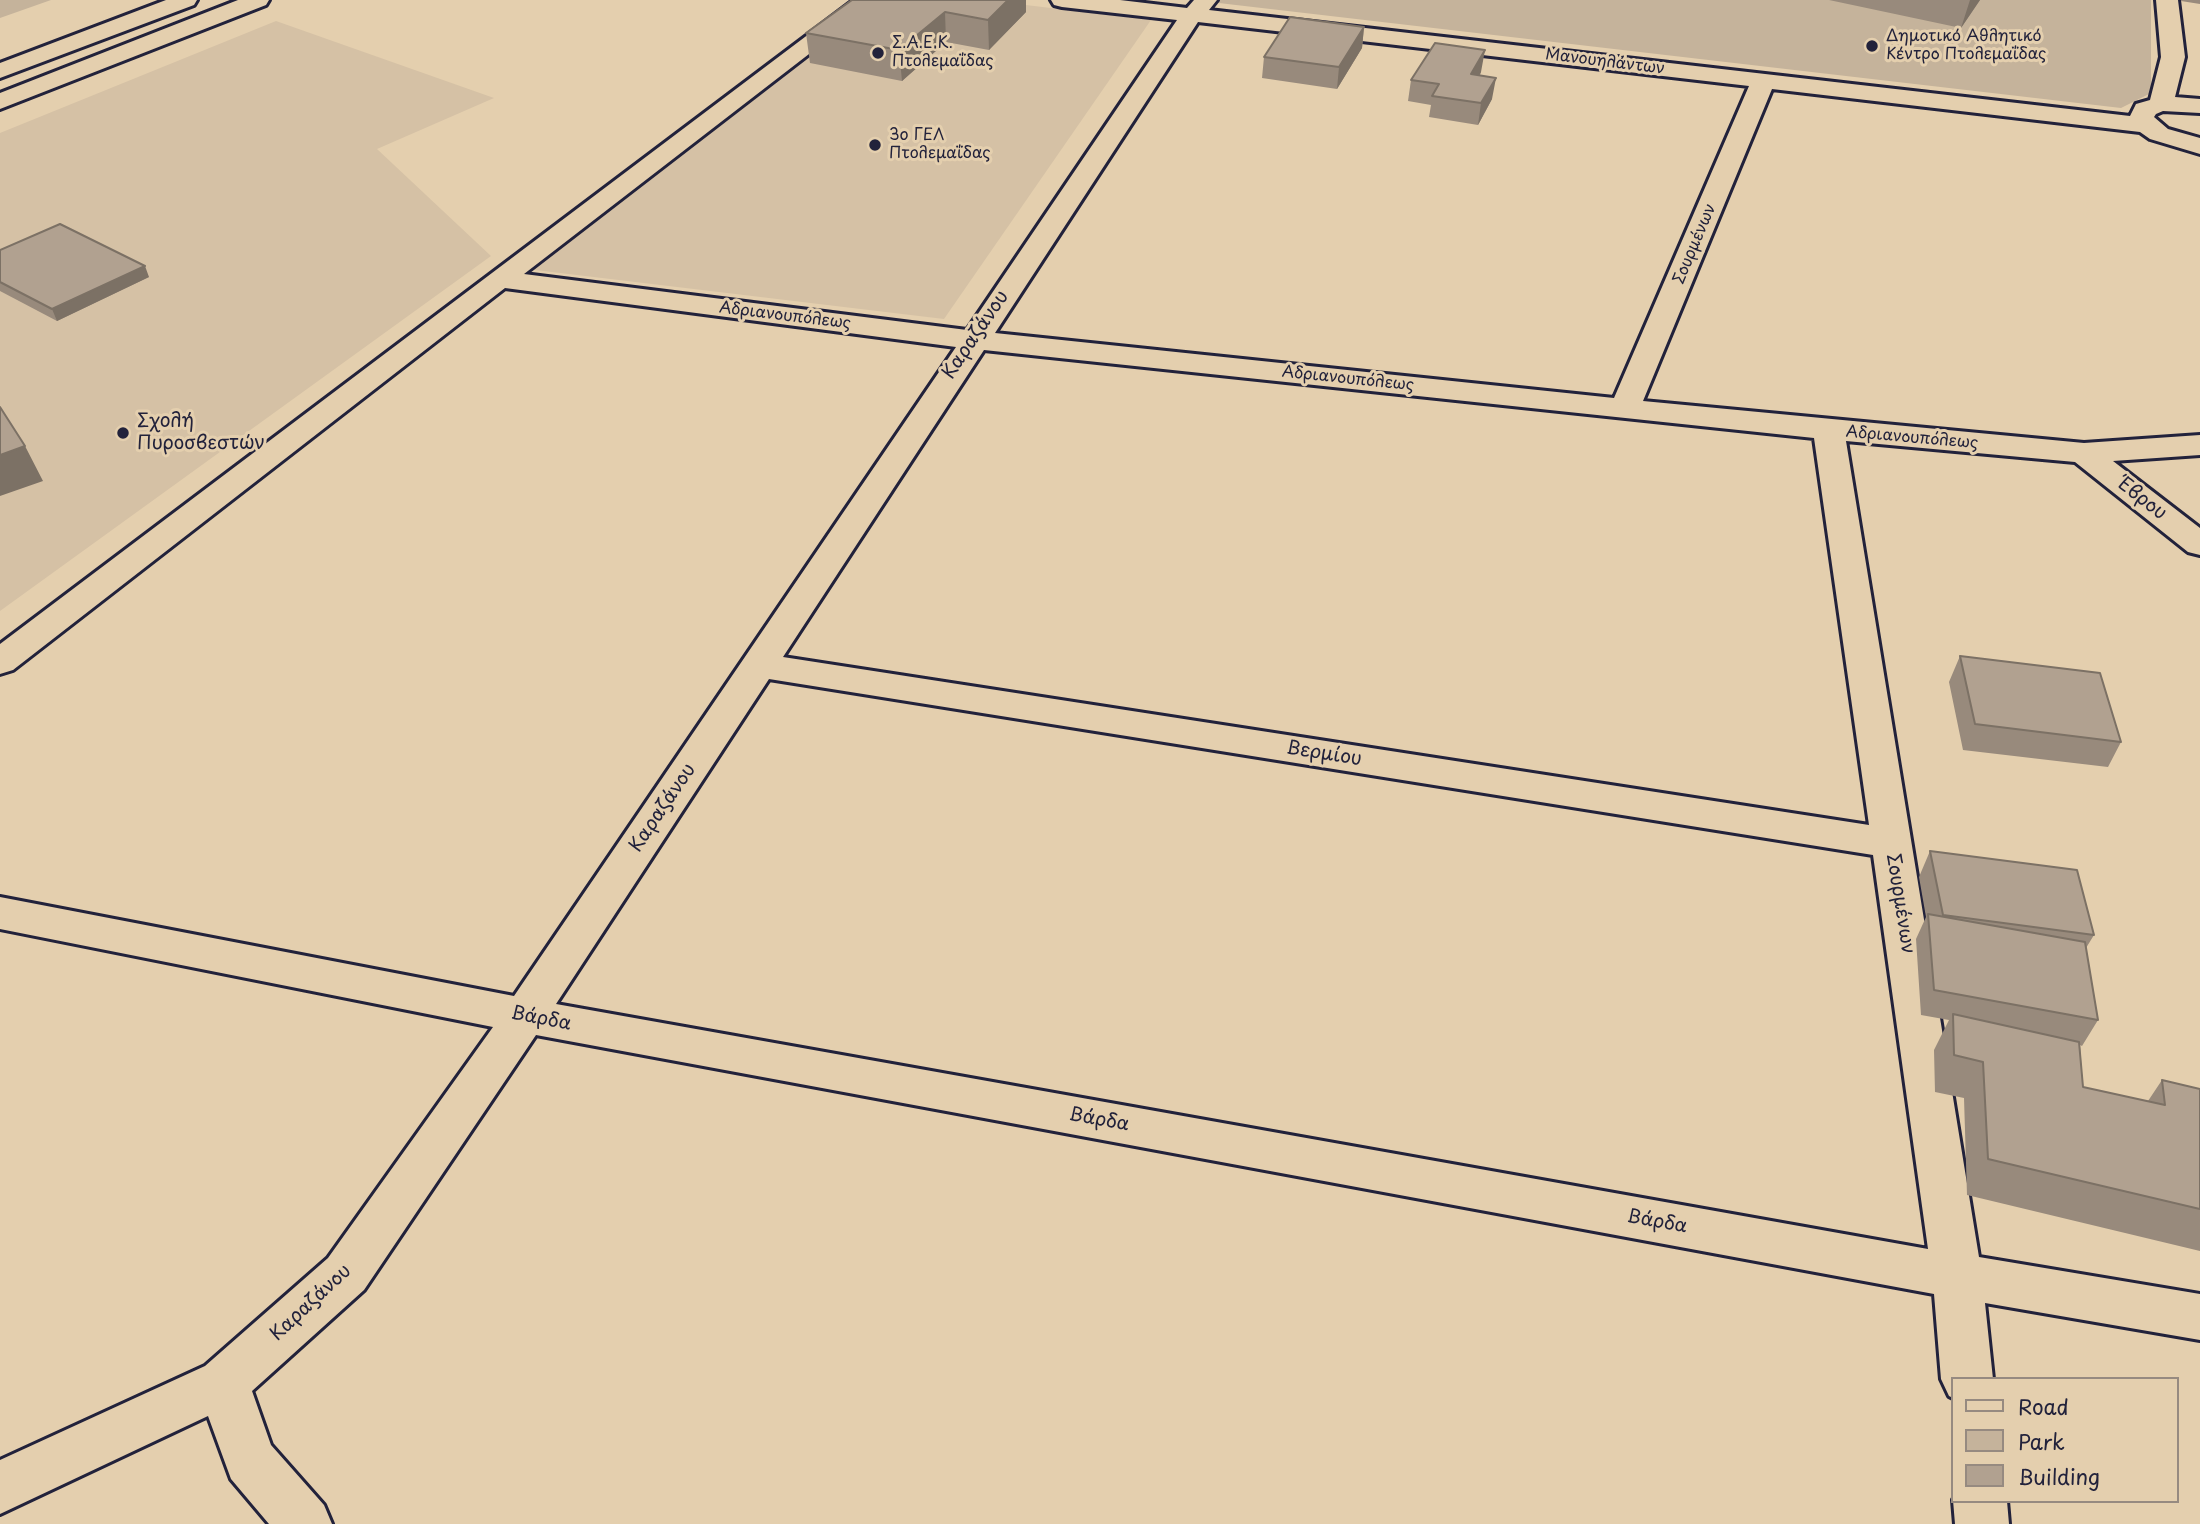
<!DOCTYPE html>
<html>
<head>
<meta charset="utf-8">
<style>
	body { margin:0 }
	#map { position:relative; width:2200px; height:1524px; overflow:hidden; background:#e4cfae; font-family:"Playpen Sans",sans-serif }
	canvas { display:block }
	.legend { position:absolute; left:1951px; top:1377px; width:228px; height:126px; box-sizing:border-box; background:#e4cfae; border:2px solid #968a80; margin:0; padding:9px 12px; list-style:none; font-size:21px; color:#22223b }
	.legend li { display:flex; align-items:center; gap:14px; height:35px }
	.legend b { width:35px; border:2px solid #968a80 }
</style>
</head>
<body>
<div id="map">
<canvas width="2200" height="1524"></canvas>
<ul class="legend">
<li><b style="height:9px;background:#e4cfae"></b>Road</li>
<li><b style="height:19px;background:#c5b39b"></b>Park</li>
<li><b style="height:19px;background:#b1a190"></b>Building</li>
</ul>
</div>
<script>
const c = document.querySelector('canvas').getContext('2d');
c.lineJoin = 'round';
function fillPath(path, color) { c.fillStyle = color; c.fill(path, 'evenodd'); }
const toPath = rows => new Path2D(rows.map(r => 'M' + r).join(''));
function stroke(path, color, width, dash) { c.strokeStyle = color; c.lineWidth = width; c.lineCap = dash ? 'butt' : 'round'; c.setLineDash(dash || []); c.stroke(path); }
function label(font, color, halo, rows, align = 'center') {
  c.font = font + ' "Playpen Sans",sans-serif'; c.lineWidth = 6; c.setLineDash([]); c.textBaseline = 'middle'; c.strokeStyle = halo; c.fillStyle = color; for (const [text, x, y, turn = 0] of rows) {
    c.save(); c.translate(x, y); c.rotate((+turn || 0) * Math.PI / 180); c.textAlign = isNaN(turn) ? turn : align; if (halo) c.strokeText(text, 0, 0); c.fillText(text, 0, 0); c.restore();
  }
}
const built = toPath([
	[869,0,984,0,1151,20,944,319,527,269],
	[276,21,494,98,377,149,491,256,0,611,0,133]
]);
const green = toPath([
	[0,0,51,0,0,18],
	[1193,0,2151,0,2151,93,2121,108]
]);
const minor = toPath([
	[166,0,197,0,194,5,0,78,0,63,166,0],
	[238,0,269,0,266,5,0,109,0,93,238,0],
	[854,0,879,0,524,274,967,330,1177,20,1062,7,1054,5,1051,0,1120,0,1187,8,1194,0,1217,0,1209,10,2130,116,2136,104,2150,100,2161,57,2156,0,2178,0,2185,57,2175,97,2200,99,2200,113,2163,111,2156,114,2154,117,2168,129,2200,138,2200,154,2150,139,2140,132,1772,89,1643,401,2084,443,2200,435,2200,455,2113,461,2200,528,2200,555,2188,552,2075,462,1846,441,1979,1257,2200,1294,2200,1340,1985,1303,1993,1379,1953,1379,1953,1398,1949,1396,1941,1379,1934,1294,536,1035,364,1290,252,1391,271,1445,324,1505,332,1524,269,1524,231,1479,208,1416,0,1514,0,1460,205,1366,328,1258,493,1027,0,929,0,897,514,996,956,347,505,288,13,670,0,674,0,644,854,0],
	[1198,22,1749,86,1614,398,995,333,1198,22],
	[984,350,1814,438,1869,825,783,657,984,350],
	[769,679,1873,855,1928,1249,556,1004,769,679],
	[1953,1500,2007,1501,2009,1524,1955,1524,1953,1500]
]);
const wall = toPath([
	[852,0,1026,12,989,50,946,42,902,81,810,63,806,33],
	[1829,0,1980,0,1961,28],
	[2181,0,2200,0,2200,4,2181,1],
	[1364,27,1362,48,1337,89,1262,78,1264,57],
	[1481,72,1480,75,1492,99,1478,125,1429,117,1431,105,1408,101,1411,80],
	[0,250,149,277,57,321,0,291],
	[1960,656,2121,742,2108,767,1963,750,1949,682],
	[1930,851,2094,935,2086,948,2098,1020,2082,1046,2080,1045,2083,1087,2148,1101,2162,1080,2200,1089,2200,1251,1967,1195,1964,1098,1935,1092,1934,1050,1949,1020,1921,1015,1916,939,1926,917,1919,877]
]);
const shadedWall = toPath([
	[1008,0,1026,0,1026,12,989,50,988,20],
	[1970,0,1980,0,1961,28],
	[945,12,946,42,902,81,899,50],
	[1364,27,1362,48,1337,89,1339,67],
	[1485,50,1481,72,1468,95,1471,74],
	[1496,78,1492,99,1478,125,1481,103],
	[145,266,149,277,57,321,52,309],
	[25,446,43,481,0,496,0,455]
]);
const building = toPath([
	[852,0,1008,0,988,20,945,12,899,50,806,33,852,0],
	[1290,17,1364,27,1339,67,1264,57,1290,17],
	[1435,43,1485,50,1471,74,1496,78,1481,103,1432,96,1439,84,1411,80,1435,43],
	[60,224,145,266,52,309,0,282,0,250,60,224],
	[0,407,25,446,0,455,0,407],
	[1960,656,2100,673,2121,742,1975,724,1960,656],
	[1930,851,2077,870,2094,935,1943,915,1930,851],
	[1928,914,2085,942,2098,1020,1934,990,1928,914],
	[1953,1014,2079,1042,2083,1087,2165,1105,2162,1080,2200,1089,2200,1209,1988,1159,1983,1062,1954,1055,1953,1014]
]);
const markers = [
	[1872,46,7,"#22223b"],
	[878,53,7,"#22223b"],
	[875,145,7,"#22223b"],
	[123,433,7,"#22223b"]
];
const farPoinames = [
	["Δημοτικό Αθλητικό",1886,37],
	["Κέντρο Πτολεμαΐδας",1886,55],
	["Σ.Α.Ε.Κ.",892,44],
	["Πτολεμαΐδας",892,62],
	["3ο ΓΕΛ",889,136],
	["Πτολεμαΐδας",889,154]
];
const farStreetnames = [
	["Μανουηλάντων",1605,62,7],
	["Σουρμένων",1695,244,-67],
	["Αδριανουπόλεως",785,316,7],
	["Αδριανουπόλεως",1348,379,6],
	["Αδριανουπόλεως",1912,438,5]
];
const streetNames = [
	["Καραζάνου",976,335,-56],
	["Έβρου",2142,499,38],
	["Βερμίου",1324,754,9],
	["Καραζάνου",663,808,-56],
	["Σουρμένων",1900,904,81],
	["Βάρδα",541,1019,11],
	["Βάρδα",1099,1120,10],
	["Βάρδα",1657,1222,10],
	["Καραζάνου",311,1303,-43]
];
const poiNames = [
	["Σχολή",137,422],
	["Πυροσβεστών",137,444]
];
fillPath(built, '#d5c1a5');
fillPath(green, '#c5b39b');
stroke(minor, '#22223b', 6);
fillPath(minor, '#e4cfae');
fillPath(wall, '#988a7c');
fillPath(shadedWall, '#7c7165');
fillPath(building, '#b1a190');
stroke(building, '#7c7165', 2);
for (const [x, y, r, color] of markers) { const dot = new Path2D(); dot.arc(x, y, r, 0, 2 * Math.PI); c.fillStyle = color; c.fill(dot); stroke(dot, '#e4cfae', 2.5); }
label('16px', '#22223b', '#e4cfae', farPoinames, 'left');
label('16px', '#22223b', '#e4cfae', farStreetnames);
label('19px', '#22223b', '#e4cfae', streetNames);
label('19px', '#22223b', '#e4cfae', poiNames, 'left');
</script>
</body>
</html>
